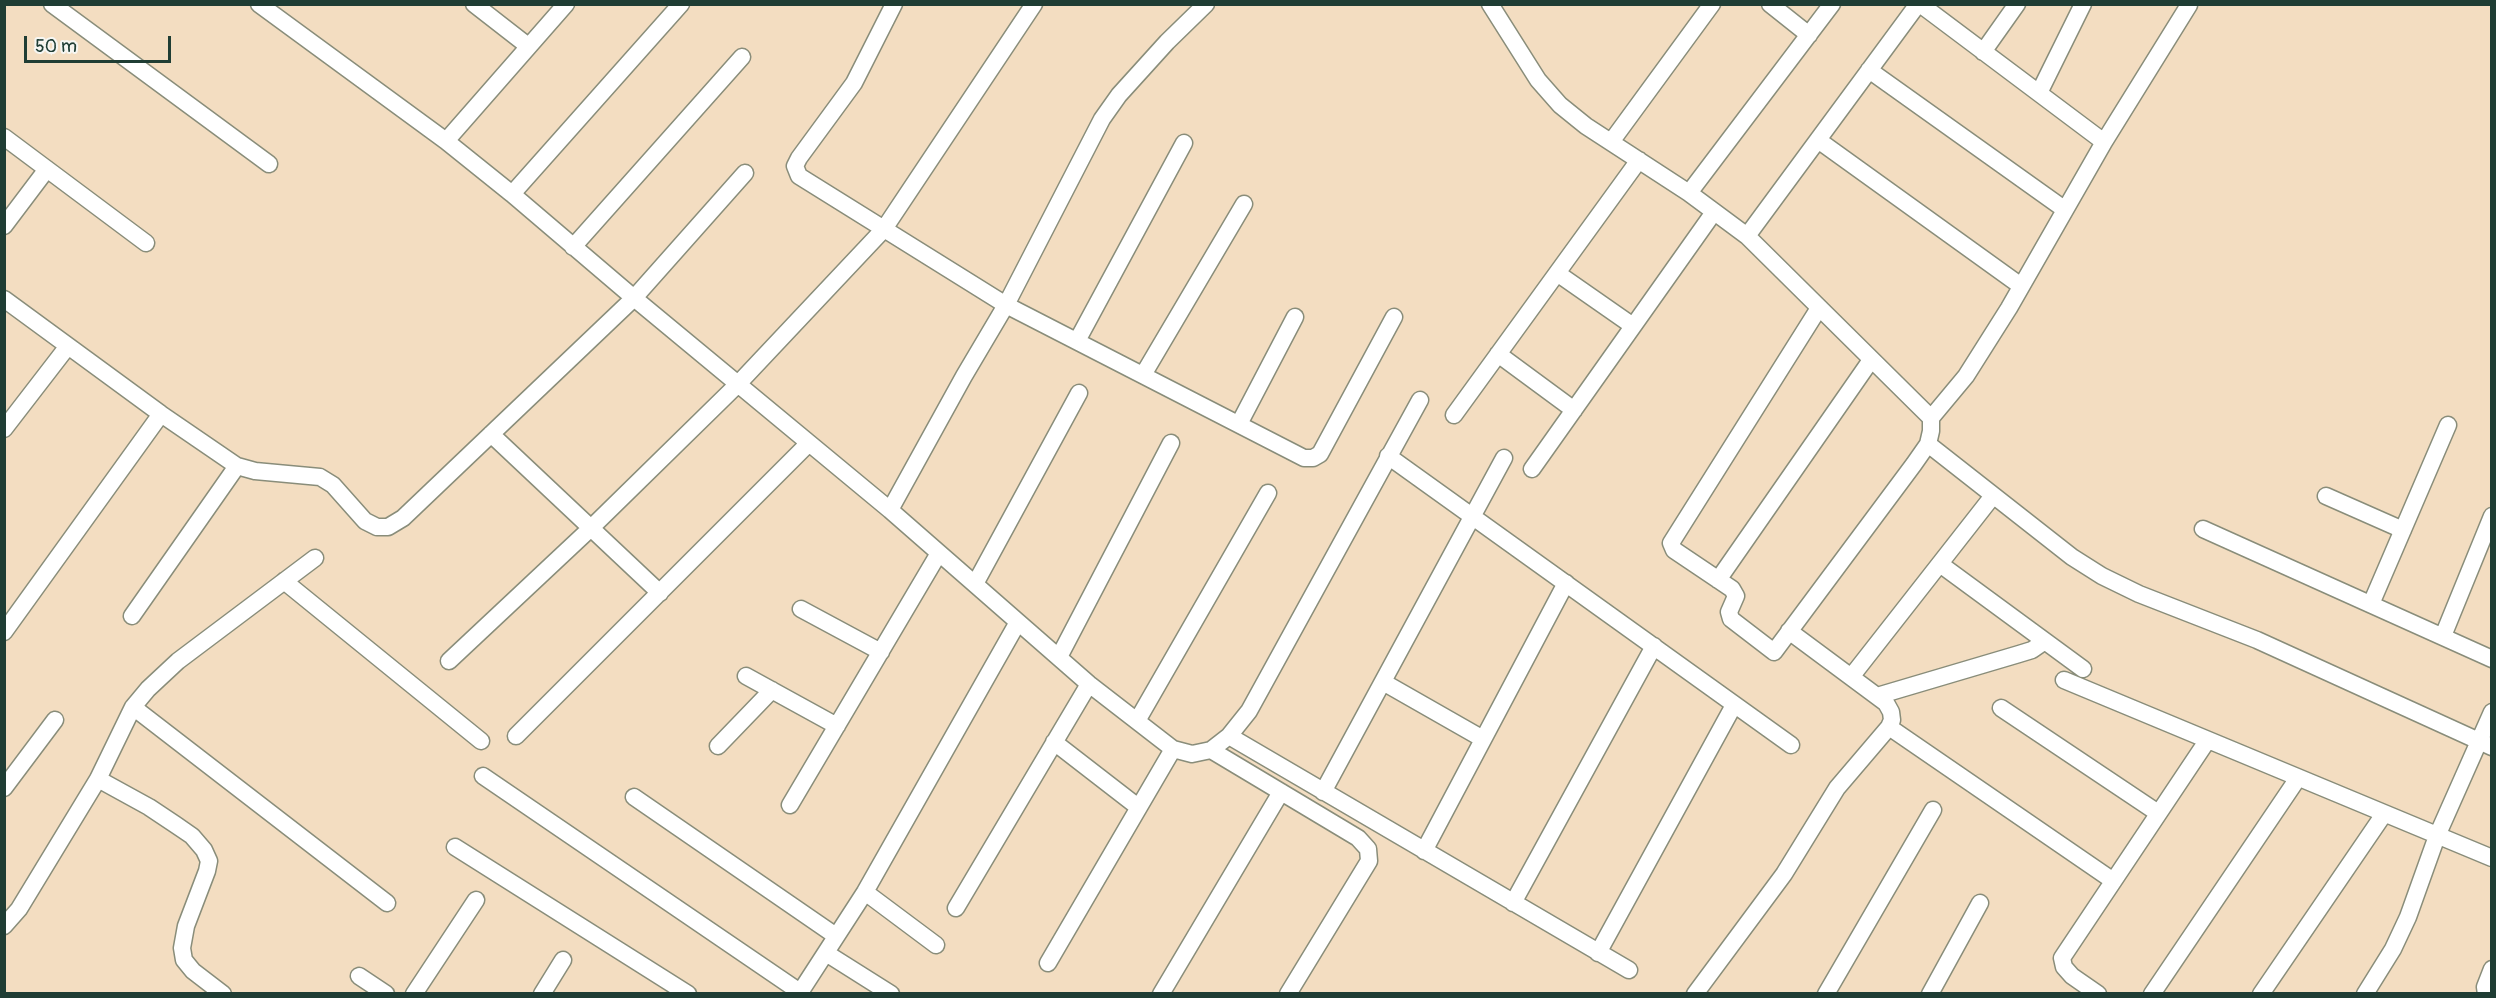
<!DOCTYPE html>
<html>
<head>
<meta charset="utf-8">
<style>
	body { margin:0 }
	#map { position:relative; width:2496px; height:998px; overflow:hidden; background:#f3ddc1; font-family:Pangolin,sans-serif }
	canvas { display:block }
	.frame { position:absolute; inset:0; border:6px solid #1f3d34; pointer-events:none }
	.scale { position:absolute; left:24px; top:36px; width:147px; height:27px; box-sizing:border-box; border:3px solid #1f3d34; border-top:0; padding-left:8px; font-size:18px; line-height:21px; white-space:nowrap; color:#1f3d34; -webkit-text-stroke:4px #f6f6f2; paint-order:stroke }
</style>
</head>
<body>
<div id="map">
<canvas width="2496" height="998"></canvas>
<div class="frame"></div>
<div class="scale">50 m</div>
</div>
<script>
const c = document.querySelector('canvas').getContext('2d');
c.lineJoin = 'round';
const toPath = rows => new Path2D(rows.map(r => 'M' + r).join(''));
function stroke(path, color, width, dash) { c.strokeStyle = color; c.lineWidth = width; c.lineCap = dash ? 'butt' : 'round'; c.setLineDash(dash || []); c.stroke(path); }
const street = toPath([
	[52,4,269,164],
	[259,4,446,141,512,194,634,298,890,510,1089,684,1173,749,1192,754,1211,750,1229,736,1249,711,1420,400],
	[474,4,528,46],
	[894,4,854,83,799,158,795,166,799,176,1006,305,1304,458,1313,458,1320,454,1394,317],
	[1490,4,1538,80,1560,105,1586,126,1689,193,1747,236,1931,418,1931,431,1928,444,1914,464,1774,652,1731,619,1729,612,1736,596,1732,589,1674,550,1671,543,1819,308],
	[1770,4,1809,35],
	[1920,4,2104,142],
	[1983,52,2017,4],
	[1869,70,2064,209],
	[2039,93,2083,4],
	[4,137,146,243],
	[1818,140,2021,286],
	[446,141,566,4],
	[1611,142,1712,4],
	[1689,193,1832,4],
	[512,194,681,4],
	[4,226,47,169],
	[1747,236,1918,4],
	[573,247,742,57],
	[1557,273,1633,326],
	[4,299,161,414,237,466,255,471,320,477,333,485,365,521,377,527,388,527,403,518,634,298,745,173],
	[1077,341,1184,143],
	[1498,354,1574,410],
	[1143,375,1244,204],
	[1454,415,1639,160],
	[1931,418,1966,376,2009,308,2104,142,2189,5],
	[1239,424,1295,317],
	[4,429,68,346],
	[491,434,660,593],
	[1928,444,2072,557,2102,576,2139,594,2257,640,2492,747],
	[1388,456,1791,745],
	[1532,469,1714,212],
	[2326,496,2403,530],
	[890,510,964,376,1006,305,1102,119,1119,95,1167,42,1206,4],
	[2203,529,2492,659],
	[1940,564,2083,669],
	[1718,580,1871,360],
	[284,581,481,741],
	[975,584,1079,393],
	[2371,604,2448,425],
	[801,609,881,652],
	[132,616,237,466],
	[4,632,161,414],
	[2443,636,2492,516],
	[1059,657,1171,443],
	[449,661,592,527,738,384,884,229,1034,4],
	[746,676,837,726],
	[1851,677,1992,497],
	[2064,680,2492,858],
	[1383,682,1483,739],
	[1877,696,2019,654,2032,650,2045,641],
	[133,707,387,903],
	[2001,708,2158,813],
	[1137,721,1268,493],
	[1889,727,2112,880],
	[516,736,809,443],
	[1229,736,1629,970],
	[1054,742,1138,807],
	[718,746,772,690],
	[1211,750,1358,838,1368,849,1369,861,1288,994],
	[483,776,800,992],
	[98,779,149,807,176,825,192,836,204,850,209,861,207,871,186,926,182,948,184,960,193,971,223,994],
	[4,788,55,720],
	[1323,792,1504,458],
	[634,797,836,936],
	[790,805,939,553],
	[455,847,688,994],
	[1424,851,1566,583],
	[865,892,936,945],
	[1513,903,1654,646],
	[956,908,1089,684],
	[4,926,19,909,98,779,133,707,148,689,178,661,315,558],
	[826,953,891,994],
	[1598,953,1734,705],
	[1048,963,1173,749],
	[359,976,386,994],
	[414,994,476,900],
	[542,994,563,960],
	[799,994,865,892,1018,622],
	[1161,994,1281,792],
	[1695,994,1784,874,1837,788,1889,727,1892,720,1891,712,1886,703,1789,631],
	[1826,994,1933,810],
	[1930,994,1980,903],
	[2098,994,2072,976,2064,967,2062,958,2207,741],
	[2152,994,2298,778],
	[2261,994,2384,814],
	[2365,994,2393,949,2408,917,2437,836,2492,712],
	[2486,994,2485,987,2492,969]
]);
stroke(street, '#898d7a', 19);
stroke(street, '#fff', 16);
</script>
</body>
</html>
